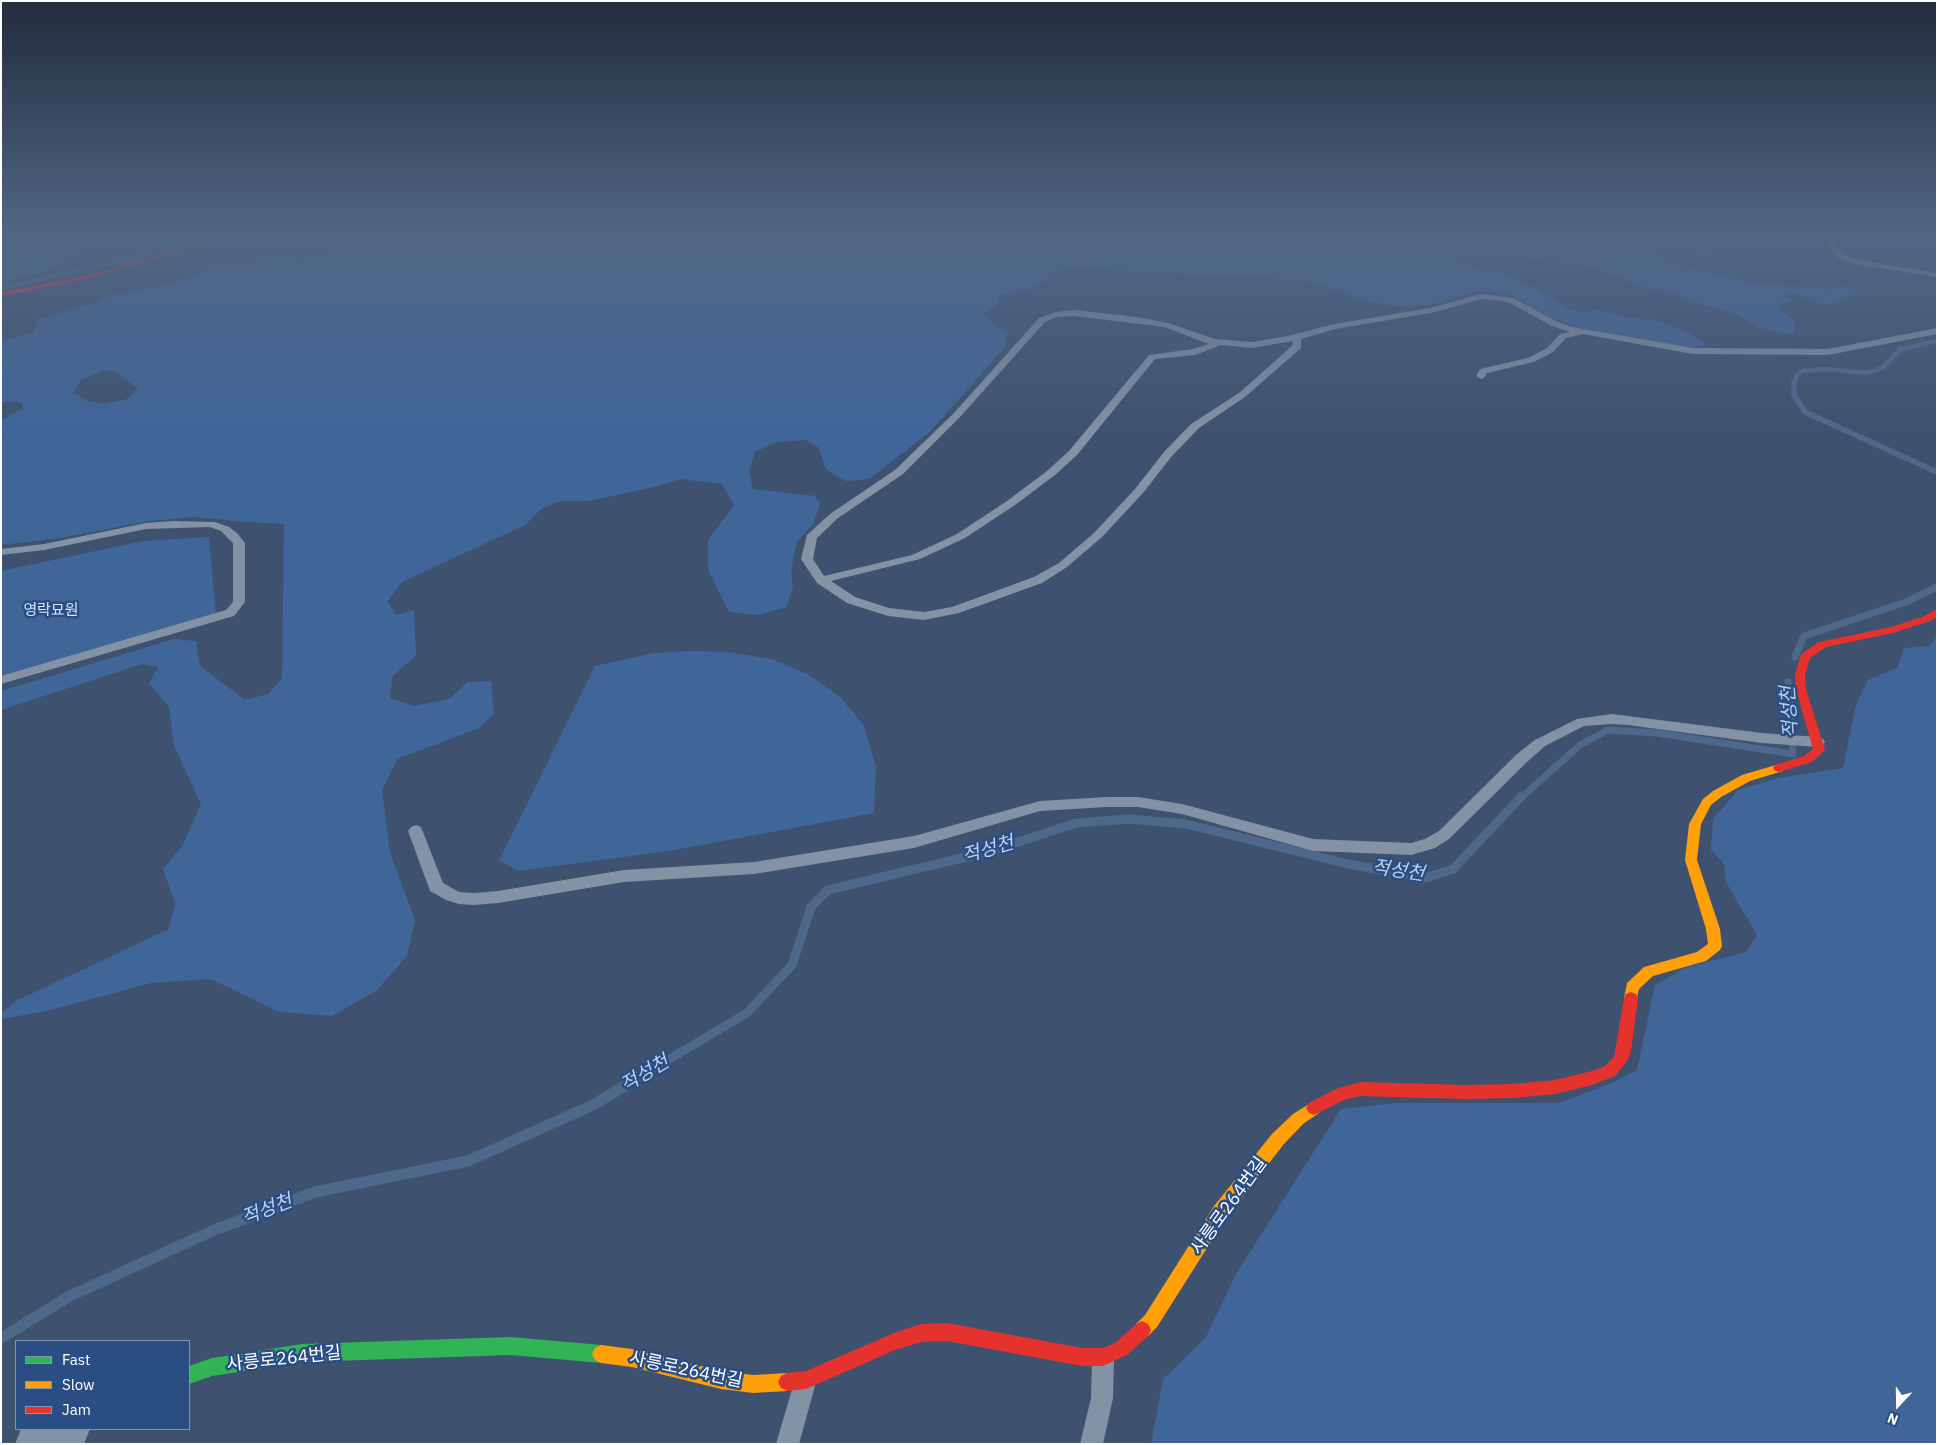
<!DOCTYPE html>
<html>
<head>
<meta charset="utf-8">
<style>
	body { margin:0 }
	#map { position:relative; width:1938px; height:1445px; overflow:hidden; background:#3e526f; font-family:"IBM Plex Sans",sans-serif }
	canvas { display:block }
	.frame { position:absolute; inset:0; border:2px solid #fff; pointer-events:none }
	.legend { position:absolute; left:15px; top:1340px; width:175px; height:90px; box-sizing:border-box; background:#2a4e83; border:1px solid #7f95b5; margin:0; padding:6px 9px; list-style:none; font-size:15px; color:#fff }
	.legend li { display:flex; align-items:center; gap:10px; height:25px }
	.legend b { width:25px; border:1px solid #7f95b5 }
	.north { position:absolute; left:1873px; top:1380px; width:50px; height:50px; -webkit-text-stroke:4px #2a4e83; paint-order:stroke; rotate:201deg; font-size:14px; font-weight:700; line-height:20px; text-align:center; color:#fff }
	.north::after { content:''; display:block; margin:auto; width:18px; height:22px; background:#fff; clip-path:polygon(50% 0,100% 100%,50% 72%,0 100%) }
</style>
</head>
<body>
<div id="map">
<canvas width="1938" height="1445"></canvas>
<div class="frame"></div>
<ul class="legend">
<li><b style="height:6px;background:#30b455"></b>Fast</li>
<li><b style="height:6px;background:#ff9f0a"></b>Slow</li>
<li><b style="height:6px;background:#e5322d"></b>Jam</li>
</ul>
<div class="north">N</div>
</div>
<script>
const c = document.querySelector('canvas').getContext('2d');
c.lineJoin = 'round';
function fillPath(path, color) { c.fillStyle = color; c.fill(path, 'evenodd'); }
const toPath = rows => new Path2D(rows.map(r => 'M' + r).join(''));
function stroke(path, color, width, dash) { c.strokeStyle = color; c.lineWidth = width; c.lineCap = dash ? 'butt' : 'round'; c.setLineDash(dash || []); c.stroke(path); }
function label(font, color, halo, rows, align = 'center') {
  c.font = font + ' "IBM Plex Sans","Noto Sans KR",sans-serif'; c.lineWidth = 5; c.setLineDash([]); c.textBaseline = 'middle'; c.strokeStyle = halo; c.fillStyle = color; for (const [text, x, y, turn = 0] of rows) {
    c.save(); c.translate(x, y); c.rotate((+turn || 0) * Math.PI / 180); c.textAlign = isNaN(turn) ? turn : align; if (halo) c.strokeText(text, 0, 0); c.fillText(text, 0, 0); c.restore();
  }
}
const green = toPath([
	[1,236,128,236,86,251,47,271,1,284],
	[343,236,1689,236,1690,241,1712,251,1720,257,1657,244,1652,246,1654,252,1671,263,1742,281,1825,289,1848,286,1861,291,1833,304,1819,304,1800,295,1785,292,1783,296,1793,300,1779,306,1780,310,1795,322,1795,333,1781,333,1760,328,1732,312,1699,304,1672,292,1661,292,1639,286,1613,274,1573,263,1477,255,1457,256,1461,263,1484,271,1502,272,1531,285,1568,309,1590,313,1597,310,1631,318,1655,320,1683,330,1703,342,1705,346,1688,347,1617,335,1574,326,1547,316,1513,296,1494,292,1476,292,1426,306,1395,306,1369,302,1309,281,1077,268,1050,272,1045,281,1032,288,999,295,998,304,984,313,991,322,1008,333,1004,348,930,432,869,479,846,481,826,470,819,448,806,440,776,442,755,452,749,471,753,489,815,496,820,504,813,524,797,542,791,571,793,587,786,607,759,615,729,612,708,569,708,540,734,505,722,484,680,479,658,486,589,501,560,501,541,509,525,525,402,582,387,602,397,615,414,610,416,655,392,677,390,698,414,706,449,699,468,682,491,681,494,714,477,729,397,759,382,790,390,853,415,920,407,956,376,991,332,1016,279,1012,211,979,151,983,47,1011,1,1019,1,1013,18,1000,169,929,175,903,163,869,182,846,201,804,174,746,169,707,149,683,158,667,142,664,1,710,1,691,174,639,196,641,200,666,245,700,268,694,282,679,284,524,246,522,195,517,150,521,60,538,1,545,1,421,23,408,22,403,13,401,1,402,1,342,34,332,38,319,93,304,110,295,170,284,196,275,215,262,223,260,229,262,243,261,285,254,303,260,348,246,347,242,341,237],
	[103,370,117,372,138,389,127,399,104,404,88,401,73,392,81,380],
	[209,537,216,615,1,677,1,571,143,541],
	[1937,636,1937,1444,1151,1444,1163,1379,1206,1337,1236,1274,1341,1109,1396,1103,1559,1103,1612,1083,1637,1070,1655,985,1687,967,1746,952,1757,935,1726,882,1724,864,1711,850,1713,819,1738,790,1778,778,1843,768,1856,705,1868,680,1898,667,1904,648,1929,646],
	[690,651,728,652,772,659,807,674,839,696,864,725,876,767,874,813,669,851,518,871,499,860,595,666,654,653]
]);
const streamFar4 = toPath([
	[178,246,203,236],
	[1,288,150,254],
	[1794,383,1797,375,1803,371,1825,369,1867,373,1882,368,1901,349,1937,341]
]);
const streamFar3 = toPath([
	[1794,382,1794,395,1805,412,1937,472]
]);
const streamFar2 = toPath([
	[1795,657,1804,636,1906,602,1937,587],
	[1521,798,1580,745,1608,730,1657,733,1793,754,1788,682]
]);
const streamFar1 = toPath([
	[626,1085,747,1013,792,965,811,907,828,890,991,851,1076,823,1129,819,1186,824,1348,864,1426,878,1453,869,1522,796]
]);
const stream = toPath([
	[1,1338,70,1296,212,1231,315,1192,468,1161,593,1105,628,1084]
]);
const lane = toPath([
	[1830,236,1836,236,1836,245,1844,254,1853,259,1937,273,1937,277,1848,263,1838,258,1828,245,1830,236],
	[1882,236,1937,239,1937,243,1885,239,1882,239,1882,236],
	[1481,294,1513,298,1558,322,1572,327,1693,348,1828,349,1937,328,1937,334,1828,355,1693,354,1583,334,1566,338,1553,352,1534,362,1487,373,1484,378,1481,379,1476,376,1480,369,1528,358,1547,348,1560,334,1570,332,1552,326,1508,302,1481,299,1431,313,1335,329,1301,339,1301,348,1245,397,1199,428,1172,456,1143,493,1102,537,1067,567,1042,583,959,613,924,620,888,616,847,603,817,583,801,559,807,535,830,514,895,470,954,413,1039,318,1056,312,1074,310,1137,317,1168,323,1215,339,1252,342,1288,336,1334,324,1430,308,1481,294],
	[1074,316,1164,327,1209,344,1193,349,1149,355,1069,451,1047,471,1007,501,957,534,912,555,824,576,813,559,817,538,838,518,903,474,960,417,1045,322,1057,317,1074,316],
	[1292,341,1293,345,1239,393,1191,424,1164,452,1135,489,1094,533,1059,563,1034,577,952,607,924,612,889,608,855,597,831,581,920,559,965,538,1015,505,1055,475,1077,455,1155,359,1195,355,1221,345,1252,348,1292,341],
	[173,521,215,522,229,527,237,533,245,543,245,602,234,616,1,684,1,676,226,610,233,602,233,543,221,531,210,527,146,529,44,550,1,555,1,549,44,544,146,523,173,521],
	[1612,714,1762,733,1818,737,1823,739,1825,742,1823,745,1818,747,1762,743,1628,725,1612,724,1584,726,1545,746,1527,762,1449,839,1435,848,1411,855,1313,851,1182,814,1138,807,1107,807,1040,811,914,848,754,874,624,882,498,903,474,905,459,904,446,900,430,891,408,831,411,827,416,825,421,827,443,883,459,892,474,893,498,891,624,870,754,862,914,836,1040,801,1107,797,1138,797,1182,804,1313,839,1411,843,1425,839,1439,831,1517,754,1535,740,1577,719,1612,714],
	[1103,1349,1111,1352,1114,1360,1113,1398,1103,1444,1080,1444,1091,1398,1092,1360,1095,1352,1103,1349],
	[804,1375,812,1378,815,1386,799,1444,776,1444,793,1386,796,1378,804,1375]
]);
const street = toPath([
	[21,1429,90,1429,84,1444,15,1444,21,1429]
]);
const fast = toPath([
	[511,1337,601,1345,607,1348,610,1354,607,1360,601,1363,511,1355,302,1362,212,1376,189,1384,189,1366,212,1358,302,1344,511,1337]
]);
const slow = toPath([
	[1779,764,1783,765,1785,768,1783,771,1750,781,1721,797,1711,805,1701,824,1697,860,1720,929,1722,946,1720,950,1706,961,1653,976,1639,989,1636,1002,1631,1004,1626,1002,1624,998,1627,983,1644,967,1697,952,1708,944,1706,929,1685,860,1689,824,1703,799,1713,791,1742,775,1779,764],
	[1314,1101,1319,1103,1322,1108,1319,1113,1303,1124,1284,1144,1226,1218,1157,1327,1148,1336,1142,1339,1136,1336,1133,1330,1136,1324,1145,1315,1214,1206,1272,1134,1293,1114,1314,1101],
	[601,1345,632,1349,721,1371,753,1375,787,1373,793,1376,796,1382,793,1388,787,1391,753,1393,721,1389,632,1367,601,1363,595,1360,592,1354,595,1348,601,1345]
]);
const jam = toPath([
	[215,236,223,236,177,253,118,270,70,283,1,296,1,292,70,279,114,268,173,251,215,236],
	[1937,609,1937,617,1930,621,1893,633,1826,647,1810,658,1805,675,1806,689,1825,750,1812,762,1779,772,1775,771,1773,768,1775,765,1804,756,1813,749,1796,689,1795,675,1801,654,1819,642,1891,627,1922,617,1937,609],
	[1631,992,1636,994,1638,998,1631,1051,1627,1061,1615,1076,1592,1085,1555,1094,1513,1098,1466,1099,1360,1096,1344,1100,1314,1115,1309,1113,1306,1108,1309,1103,1336,1089,1360,1082,1466,1085,1513,1084,1555,1080,1592,1071,1605,1066,1614,1057,1624,998,1626,994,1631,992],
	[1142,1321,1148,1324,1151,1330,1148,1336,1127,1355,1103,1366,1082,1366,947,1341,921,1342,895,1350,806,1389,787,1391,781,1388,778,1382,781,1376,787,1373,806,1371,894,1333,921,1324,947,1323,1082,1348,1103,1348,1115,1343,1136,1324,1142,1321]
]);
const parkNames = [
	["영락묘원",51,611]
];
const nearStreetnames = [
	["사릉로264번길",1229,1206,-54],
	["사릉로264번길",284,1359,-6],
	["사릉로264번길",686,1370,12]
];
const nearWaternames = [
	["적성천",1790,712,-94],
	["적성천",988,850,-16],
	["적성천",1398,871,8],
	["적성천",645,1074,-31],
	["적성천",267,1210,-21]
];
fillPath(green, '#3f6599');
stroke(streamFar4, '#4e688c', 4.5);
stroke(streamFar3, '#4e688c', 5.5);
stroke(streamFar2, '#4e688c', 7);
stroke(streamFar1, '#4e688c', 9);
stroke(stream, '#4e688c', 11);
fillPath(lane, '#8492a5');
fillPath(street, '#8492a5');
fillPath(fast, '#30b455');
fillPath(slow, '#ff9f0a');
fillPath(jam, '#e5322d');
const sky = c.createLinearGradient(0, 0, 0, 438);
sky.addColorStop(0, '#222d3d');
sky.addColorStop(0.54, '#526685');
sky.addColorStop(1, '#52668500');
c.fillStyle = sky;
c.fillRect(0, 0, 1938, 438);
label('15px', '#d7e4f5', '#2a4e83', parkNames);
label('18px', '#fff', '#2a4e83', nearStreetnames);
label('italic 19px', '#bfd3ee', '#2a4e83', nearWaternames);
</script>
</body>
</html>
